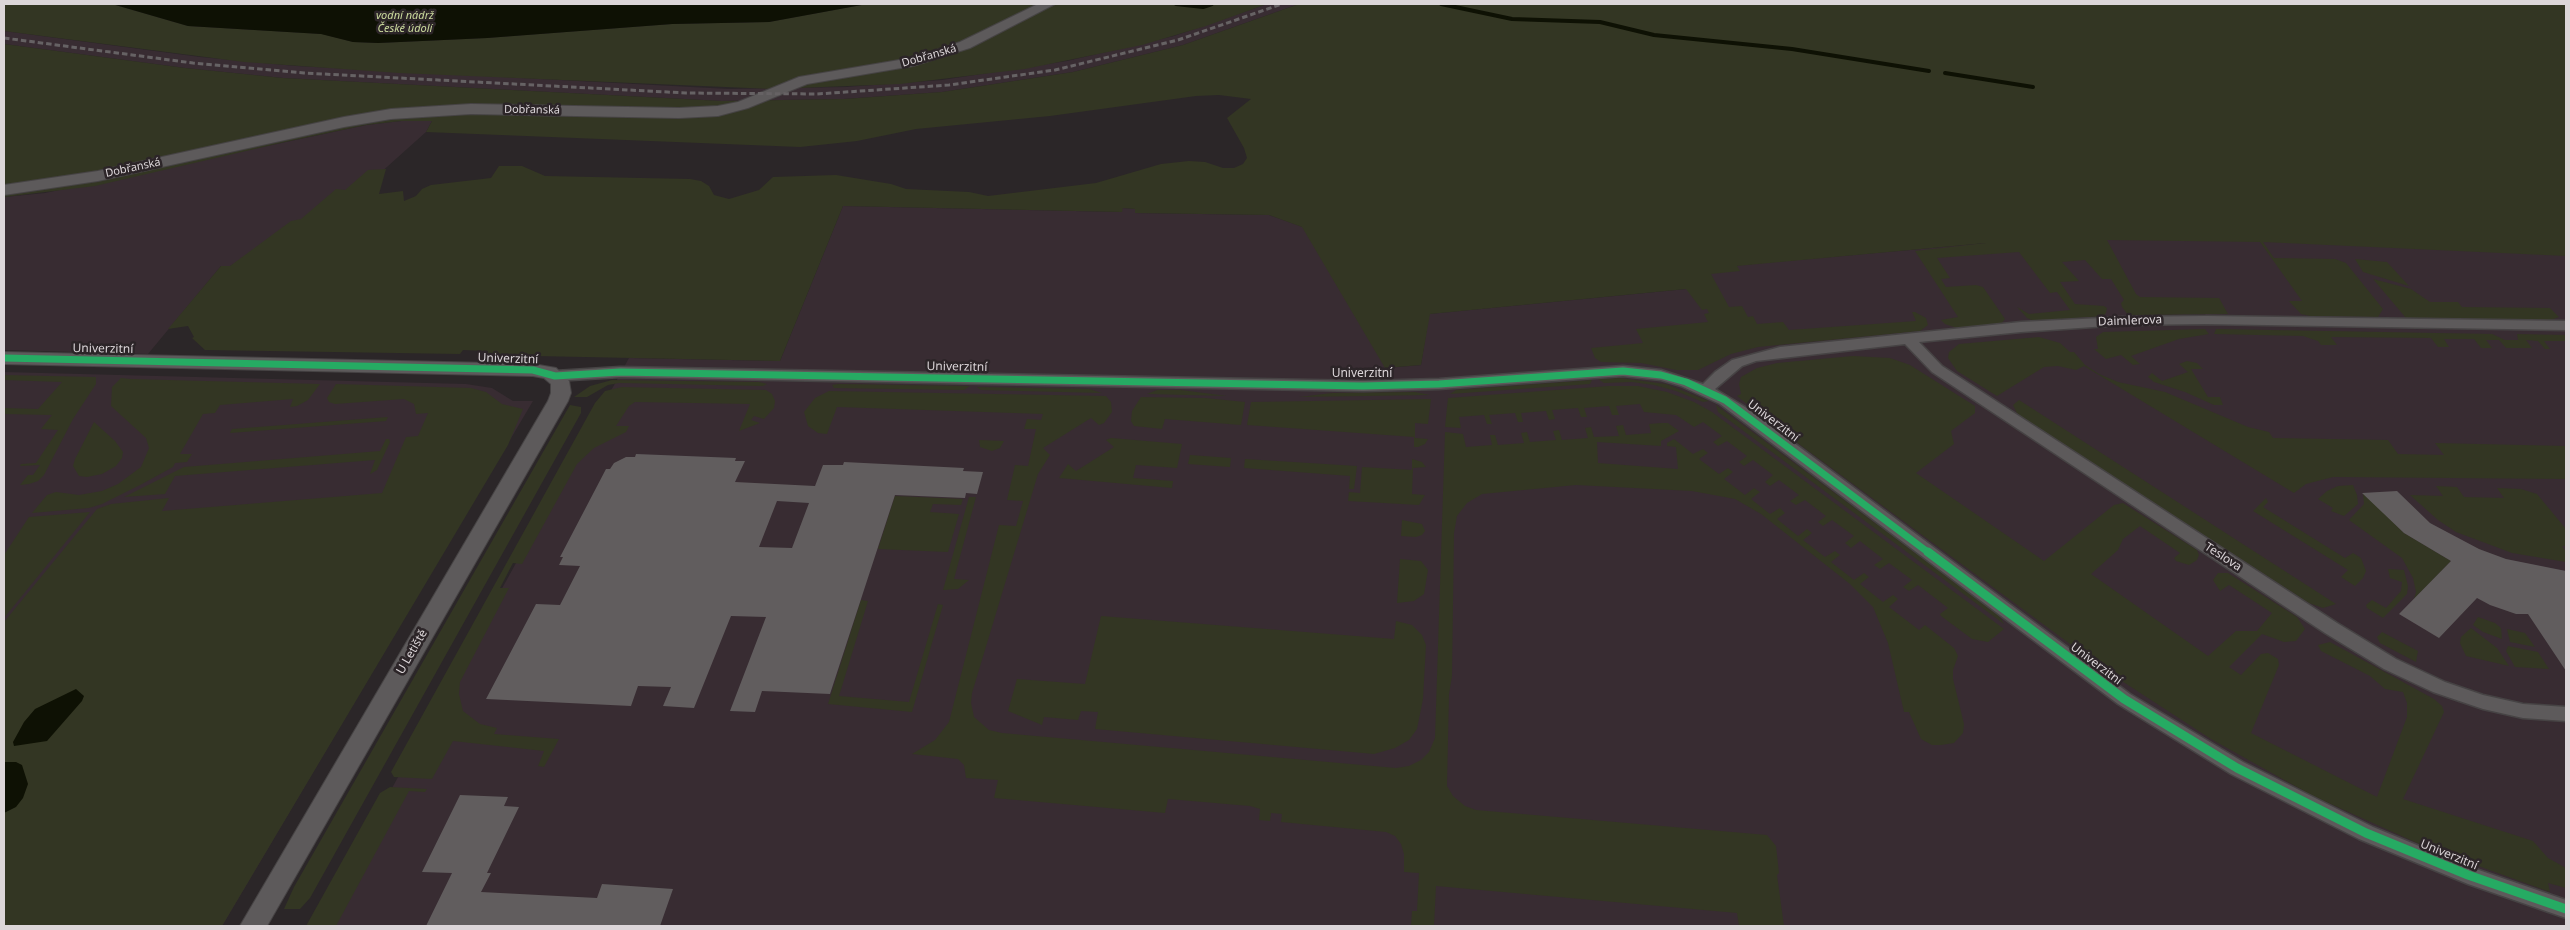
<!DOCTYPE html>
<html>
<head>
<meta charset="utf-8">
<style>
	body { margin:0 }
	#map { position:relative; width:2570px; height:930px; overflow:hidden; background:#2b2628; font-family:"Noto Sans",sans-serif }
	canvas { display:block }
	.frame { position:absolute; inset:0; border:5px solid #dcd6d9; pointer-events:none }
</style>
</head>
<body>
<div id="map">
<canvas width="2570" height="930"></canvas>
<div class="frame"></div>
</div>
<script>
const c = document.querySelector('canvas').getContext('2d');
c.lineJoin = 'round';
function fillPath(path, color) { c.fillStyle = color; c.fill(path, 'evenodd'); }
const toPath = rows => new Path2D(rows.map(r => 'M' + r).join(''));
function stroke(path, color, width, dash) { c.strokeStyle = color; c.lineWidth = width; c.lineCap = dash ? 'butt' : 'round'; c.setLineDash(dash || []); c.stroke(path); }
function label(font, color, halo, rows, align = 'center') {
  c.font = font + ' "Noto Sans",sans-serif'; c.lineWidth = 5; c.setLineDash([]); c.textBaseline = 'middle'; c.strokeStyle = halo; c.fillStyle = color; for (const [text, x, y, turn = 0] of rows) {
    c.save(); c.translate(x, y); c.rotate((+turn || 0) * Math.PI / 180); c.textAlign = isNaN(turn) ? turn : align; if (halo) c.strokeText(text, 0, 0); c.fillText(text, 0, 0); c.restore();
  }
}
const built = toPath([
	[1267,4,1299,4,1183,45,1073,72,942,92,844,99,722,101,283,78,185,68,4,44,4,31,200,57,296,66,729,89,846,87,942,80,1067,61,1174,36],
	[401,121,432,121,426,132,330,218,230,266,221,266,148,354,4,350,4,197,45,193,366,125],
	[843,206,1121,212,1122,208,1136,209,1135,213,1269,215,1303,227,1386,368,1421,365,1429,314,1686,289,1696,269,2089,234,2566,244,2566,926,316,926,629,358,780,361],
	[4,372,466,384,492,388,513,401,533,401,222,926,4,926]
]);
const green = toPath([
	[4,4,112,4,188,26,322,34,353,42,378,43,487,38,672,24,769,22,867,4,1267,4,1206,26,1142,45,1025,69,900,84,772,89,399,73,244,62,4,31],
	[1299,4,2566,4,2566,256,2263,242,2274,258,2335,259,2346,263,2383,309,2378,317,2310,316,2301,314,2289,301,2302,301,2260,242,2107,240,2136,294,2140,297,2219,298,2228,314,2128,315,2122,307,2121,303,2124,300,2111,279,2102,279,2085,260,2062,262,2079,281,2060,282,2075,304,2104,306,2107,308,2106,313,2103,316,2034,321,2027,318,2017,307,2029,314,2070,310,2057,292,2050,293,2019,252,1937,258,1950,278,1941,279,1946,287,1976,285,1983,287,2005,319,2001,324,1957,328,1945,324,1941,320,1958,317,1915,251,1986,243,1737,266,1740,271,1711,274,1729,307,1742,306,1748,317,1753,316,1757,324,1783,322,1789,330,1916,321,1912,312,1915,312,1926,318,1928,325,1920,331,1758,347,1731,354,1698,370,1676,370,1641,363,1601,362,1595,358,1591,348,1643,343,1636,329,1708,322,1704,314,1709,313,1707,309,1702,310,1686,289,1430,314,1421,365,1385,368,1302,227,1269,215,1135,213,1135,209,1123,208,1122,212,843,206,780,361,486,355,488,351,463,350,460,354,205,350,192,338,194,337,188,326,168,329,221,266,230,266,291,221,301,219,336,189,345,190,368,170,386,169,379,194,403,191,404,201,416,196,422,189,431,185,491,178,499,166,522,166,545,176,690,179,701,181,709,186,714,195,729,199,759,190,773,177,836,175,891,184,906,189,969,192,988,196,1096,183,1161,164,1189,161,1205,162,1223,168,1234,168,1243,164,1247,158,1244,148,1227,118,1251,99,1219,95,1196,96,1050,116,916,129,857,141,800,147,426,132,432,121,401,121,366,125,285,142,95,186,4,197,4,44,185,68,283,78,722,101,844,99,942,92,1073,72,1183,45],
	[2355,259,2387,262,2409,286,2363,272],
	[2373,279,2411,289,2430,302,2458,302,2462,307,2550,308,2559,317,2551,320,2406,318],
	[2205,329,2209,334,2179,339,2131,356,2140,364,2133,365,2121,355,2106,359,2094,349,2098,349,2096,337,2103,332],
	[2216,329,2492,334,2505,340,2518,340,2517,334,2566,335,2566,341,2544,341,2550,349,2545,349,2538,341,2526,340,2532,348,2506,348,2499,340,2486,340,2492,348,2481,348,2474,339,2444,339,2449,347,2438,347,2431,338,2331,337,2337,345,2321,345,2318,341,2303,336,2214,334],
	[2039,337,2060,343,2070,352,2074,352,2085,365,2099,374,2118,382,2165,392,2248,427,2269,432,2273,438,2388,440,2398,454,2444,455,2435,443,2566,446,2566,479,2333,477,2306,484,2294,493,2084,366,2076,370,2058,366,2044,367,1997,396,1957,371,1948,358,1949,352,1959,344],
	[1853,356,1890,358,1910,365,1975,406,1975,413,1951,431,1954,444,1916,473,2044,561,2114,505,2123,503,2197,550,2199,555,2197,560,2189,565,2176,561,2174,558,2180,553,2140,526,2123,539,2118,550,2091,574,2208,656,2236,631,2257,631,2272,613,2229,585,2220,591,2213,580,2218,573,2228,573,2297,617,2305,629,2296,641,2284,642,2262,634,2229,667,2241,675,2261,654,2268,653,2278,659,2279,665,2251,733,2377,797,2407,717,2407,703,2403,692,2385,689,2370,676,2321,651,2318,645,2330,642,2434,699,2442,706,2444,712,2403,799,2533,841,2548,858,2566,868,2566,888,2548,883,2550,892,2426,847,2313,796,2211,739,2108,672,1765,419,1737,396,1741,394,1739,384,1741,377,1757,368,1777,363],
	[2187,361,2197,363,2203,369,2191,369,2208,397,2220,397,2223,405,2214,405,2185,392,2154,382,2148,377,2152,373,2162,381,2188,372,2179,364],
	[4,375,96,377,96,384,73,419,44,475,38,481,29,484,20,485,28,475,33,475,40,465,20,466,21,464,36,463,58,430,41,429,52,415,4,414,4,408,38,409,62,382,4,380],
	[121,378,130,379,320,384,308,400,297,406,290,407,293,399,220,405,215,413,203,414,180,454,192,454,187,462,175,463,173,467,142,484,102,504,89,508,32,513,47,495,56,492,79,495,102,491,118,484,141,467,149,448,146,438,111,406,112,387],
	[1620,378,1666,384,1709,401,1703,402,1676,391,1654,385,1632,382,1604,383,1598,379],
	[612,380,759,382,767,384,763,386,619,383,608,385,587,397,574,397,590,386],
	[1592,380,1590,384,1450,394,1456,390,1469,389],
	[336,384,471,388,486,392,502,404,523,409,508,445,222,926,4,926,4,622,97,509,111,504,169,498,162,511,382,493,406,437,418,436,428,413,416,414,414,404,404,399,335,404,329,402,327,398],
	[838,384,970,386,964,390,834,388,832,385],
	[1609,386,1638,386,1667,392,1694,402,1712,412,2004,629,1988,642,1972,639,1941,616,1940,614,1948,608,1918,585,1909,591,1903,587,1912,580,1889,563,1880,569,1874,565,1883,559,1860,541,1851,548,1845,543,1854,536,1832,520,1823,526,1818,522,1826,516,1805,500,1796,505,1790,501,1799,495,1779,480,1770,486,1765,482,1773,475,1753,460,1744,466,1739,462,1747,456,1727,441,1718,446,1713,442,1722,436,1703,422,1694,427,1676,415,1644,412,1640,404,1616,406,1619,415,1612,415,1609,406,1584,408,1587,417,1581,417,1578,408,1552,410,1555,419,1549,420,1546,411,1521,413,1523,422,1518,422,1515,413,1489,415,1492,424,1487,424,1484,415,1459,417,1461,428,1445,427,1448,398],
	[622,387,766,390,772,394,775,401,774,408,764,419,754,416,751,420,760,423,739,431,750,404,635,402,629,406,616,426,629,426,626,432,594,448,577,464,522,564,513,563,500,588,509,588,460,682,459,694,463,711,480,724,497,728,494,734,559,739,544,767,538,766,544,751,453,741,432,779,394,777,391,772,595,403,605,391],
	[977,387,1089,389,1102,393,981,390],
	[1157,390,1181,390,1227,396,1147,394],
	[829,391,1106,396,1111,402,1112,412,1104,423,1099,425,1091,418,1043,448,1050,455,1038,474,972,693,971,703,974,717,989,730,1002,733,1396,768,1409,766,1421,760,1429,752,1435,738,1445,432,1463,434,1466,447,1492,445,1490,435,1495,435,1498,445,1524,443,1521,433,1527,432,1530,442,1556,440,1553,431,1559,430,1562,440,1588,438,1585,428,1591,427,1594,437,1619,436,1616,426,1623,425,1626,435,1651,433,1649,424,1661,423,1668,423,1679,431,1661,441,1661,446,1597,442,1598,463,1678,469,1676,447,1667,446,1667,443,1674,439,1693,454,1703,449,1708,453,1699,459,1719,474,1728,468,1733,472,1724,479,1745,495,1754,488,1760,492,1751,499,1770,514,1780,508,1785,513,1777,519,1798,536,1807,529,1812,533,1803,540,1825,557,1835,551,1840,555,1831,562,1854,580,1864,573,1869,577,1860,584,1883,602,1893,595,1898,599,1889,607,1919,630,1925,625,1954,648,1958,656,1953,670,1953,679,1964,724,1963,733,1954,743,1941,745,1932,745,1921,739,1909,712,1904,712,1888,643,1873,607,1850,584,1761,514,1735,499,1692,491,1576,485,1482,494,1467,503,1457,516,1454,533,1452,676,1449,694,1447,786,1453,796,1465,806,1476,810,1767,835,1776,846,1779,873,1777,875,1784,926,1739,926,1737,913,1436,886,1434,926,1411,926,1412,911,1417,911,1419,873,1404,872,1404,854,1401,844,1395,836,1386,832,1281,822,1282,814,1271,813,1270,821,1259,820,1260,809,1250,806,1168,799,1165,813,994,798,998,780,966,778,964,765,958,759,912,754,935,740,949,722,999,525,1016,526,1023,501,1007,500,1015,465,1028,466,1036,429,1024,429,1027,419,1041,420,1043,414,837,407,827,434,818,433,808,426,804,412,815,398],
	[1415,392,1430,395,1299,397,1332,393],
	[1141,397,1205,398,1245,402,1241,425,1165,419,1162,429,1134,426,1131,421,1132,411],
	[1431,399,1428,424,1415,423,1415,438,1428,439,1425,444,1418,447,1414,447,1414,437,1247,425,1251,402],
	[2019,400,2336,604,2323,608,2309,603,2024,419,2017,413,2013,405],
	[570,405,581,407,581,413,310,898,300,909,284,909,294,887],
	[1716,405,1998,614,2004,624,1718,412],
	[388,417,386,421,230,433,232,429],
	[94,422,115,441,123,452,122,458,116,466,102,474,87,477,79,476,73,466,75,459],
	[1111,438,1182,444,1177,468,1136,465,1133,478,1173,481,1172,488,1059,478,1068,464,1076,471,1114,447,1106,440],
	[386,439,389,439,390,442,377,470,372,473,370,474,375,460,175,476,165,494,124,497,184,467,380,451],
	[979,440,1004,441,1000,448,992,451,980,447],
	[1190,455,1231,458,1230,467,1188,464],
	[1245,459,1357,466,1354,489,1349,489,1350,476,1244,468],
	[1412,459,1422,462,1426,467,1413,468,1412,494,1425,495,1419,505,1348,501,1349,492,1360,493,1362,467,1412,470],
	[2353,485,2357,495,2358,504,2344,516,2331,511,2333,508,2318,499,2327,491,2338,486],
	[2436,486,2457,487,2464,497,2504,498,2497,488,2521,489,2537,494,2566,529,2566,546,2562,546,2566,552,2566,562,2512,553,2456,532,2438,520,2410,495,2443,496],
	[2363,493,2404,533,2451,561,2414,599,2416,592,2413,578,2402,558,2349,520,2364,504],
	[895,496,963,499,961,505,933,504,930,512,959,514,948,552,878,549],
	[969,497,976,497,954,579,969,580,958,589,943,590],
	[2266,498,2268,502,2263,507,2345,558,2353,553,2361,558,2366,571,2363,578,2355,586,2341,577,2348,570,2253,511],
	[90,512,4,618,4,555,29,517],
	[1402,520,1422,524,1425,531,1422,535,1416,537,1401,536],
	[1400,559,1421,561,1428,570,1424,594,1414,601,1397,603],
	[2388,569,2404,570,2408,586,2407,594,2383,618,2367,608,2366,605,2372,600,2386,608,2401,591,2402,582,2390,578],
	[861,600,868,601,839,696,909,702,938,604,943,605,912,712,828,704],
	[1101,616,1394,639,1396,621,1412,625,1422,635,1426,645,1423,699,1417,729,1409,740,1395,748,1374,754,1095,729,1098,712,1081,711,1078,720,1044,717,1042,725,1008,711,1017,679,1085,684],
	[2478,617,2495,623,2501,628,2502,639,2483,632,2473,625],
	[2471,628,2497,648,2509,666,2466,656,2460,643,2461,637],
	[2507,629,2525,633,2535,647,2510,642],
	[2382,632,2418,651,2416,662,2380,643,2377,637],
	[2508,646,2538,652,2549,669,2515,667,2506,651],
	[390,787,427,789,425,792,409,791,336,926,306,926,380,793]
]);
const water = toPath([
	[112,4,867,4,769,22,672,24,487,38,378,43,353,42,321,34,188,26],
	[76,689,84,696,82,701,47,741,14,746,13,742,24,722,35,709],
	[4,762,16,762,22,765,28,784,23,798,16,807,4,813]
]);
const stream = toPath([
	[1176,4,1203,7,1212,4],
	[1441,4,1512,19,1600,22,1654,35,1792,49,1929,71],
	[1945,73,2033,87]
]);
const building = toPath([
	[636,454,736,458,735,461,745,461,735,482,815,486,823,465,843,465,844,462,964,468,963,471,983,472,977,494,966,493,965,498,895,495,830,694,762,691,755,712,730,711,766,617,731,616,694,708,663,706,671,687,638,686,631,706,486,699,536,604,560,605,580,566,559,565,563,557,560,557,606,469,610,469,614,463,626,457,635,457],
	[777,501,809,503,792,548,759,547],
	[2397,491,2430,523,2479,549,2506,559,2566,571,2566,671,2528,614,2516,614,2490,605,2477,598,2439,638,2399,614,2451,561,2404,533,2362,493],
	[460,795,508,797,504,806,519,807,487,873,491,873,481,892,597,898,602,884,673,889,660,926,426,926,452,873,422,872]
]);
const minor = toPath([
	[2206,316,2566,321,2566,330,2206,324,2122,325,2021,332,1919,342,1942,366,2337,623,2396,659,2445,682,2483,695,2523,704,2566,707,2566,721,2523,718,2483,709,2433,692,2384,669,2325,633,1932,372,1905,344,1756,361,1742,366,1715,389,1750,410,2130,694,2243,762,2373,827,2470,867,2566,900,2566,918,2468,884,2359,839,2231,774,2118,704,1720,404,1681,386,1661,380,1623,376,1439,389,1363,391,620,377,555,381,548,376,555,371,620,367,1363,381,1439,379,1623,366,1661,370,1703,384,1715,372,1732,360,1780,347,2021,322,2122,317,2206,316]
]);
const tertiary = toPath([
	[1038,4,1055,4,970,48,913,66,807,84,748,108,718,116,679,118,471,114,391,119,344,127,98,181,4,195,4,185,98,171,344,117,391,109,471,104,679,108,718,106,738,102,799,77,911,58,934,51,960,42,1038,4],
	[4,352,533,364,556,368,569,381,571,393,568,401,267,926,240,926,548,401,551,393,551,384,544,378,533,376,4,364,4,352]
]);
const rail = toPath([
	[4,38,193,63,304,73,686,93,817,94,949,85,1055,70,1178,40,1282,4]
]);
const cyclewayFar1 = toPath([
	[4,358,533,370,555,376,620,372,1363,386,1439,384,1623,371,1661,375,1686,382,1725,400,1929,553]
]);
const cycleway = toPath([
	[1928,552,2124,699,2237,768,2366,833,2468,875,2566,909]
]);
const farWaternames = [
	["vodní nádrž",405,16],
	["České údolí",405,29]
];
const farStreetnames = [
	["Dobřanská",929,56,-16],
	["Dobřanská",532,110,1],
	["Dobřanská",133,168,-12]
];
const streetNames = [
	["Daimlerova",2130,321,-2],
	["Univerzitní",103,349,1],
	["Univerzitní",508,359,2],
	["Univerzitní",957,367,1],
	["Univerzitní",1362,374],
	["Univerzitní",1773,421,37],
	["Teslova",2223,557,33],
	["U Letiště",412,652,-60],
	["Univerzitní",2096,664,37],
	["Univerzitní",2449,855,22]
];
fillPath(built, '#382c32');
fillPath(green, '#333623');
fillPath(water, '#0e1104');
stroke(stream, '#0e1104', 4);
fillPath(building, '#615d5e');
stroke(minor, '#464344', 3);
stroke(tertiary, '#464344', 2);
fillPath(minor, '#5d5a5b');
fillPath(tertiary, '#5d5a5b');
stroke(rail, '#666264', 3, [5.5, 3]);
stroke(cyclewayFar1, '#26ab63', 7);
stroke(cycleway, '#26ab63', 9);
label('italic 11px', '#ccdb9e', '#2c2528', farWaternames);
label('11px', '#dcd6d9', '#2c2528', farStreetnames);
label('12px', '#dcd6d9', '#2c2528', streetNames);
</script>
</body>
</html>
